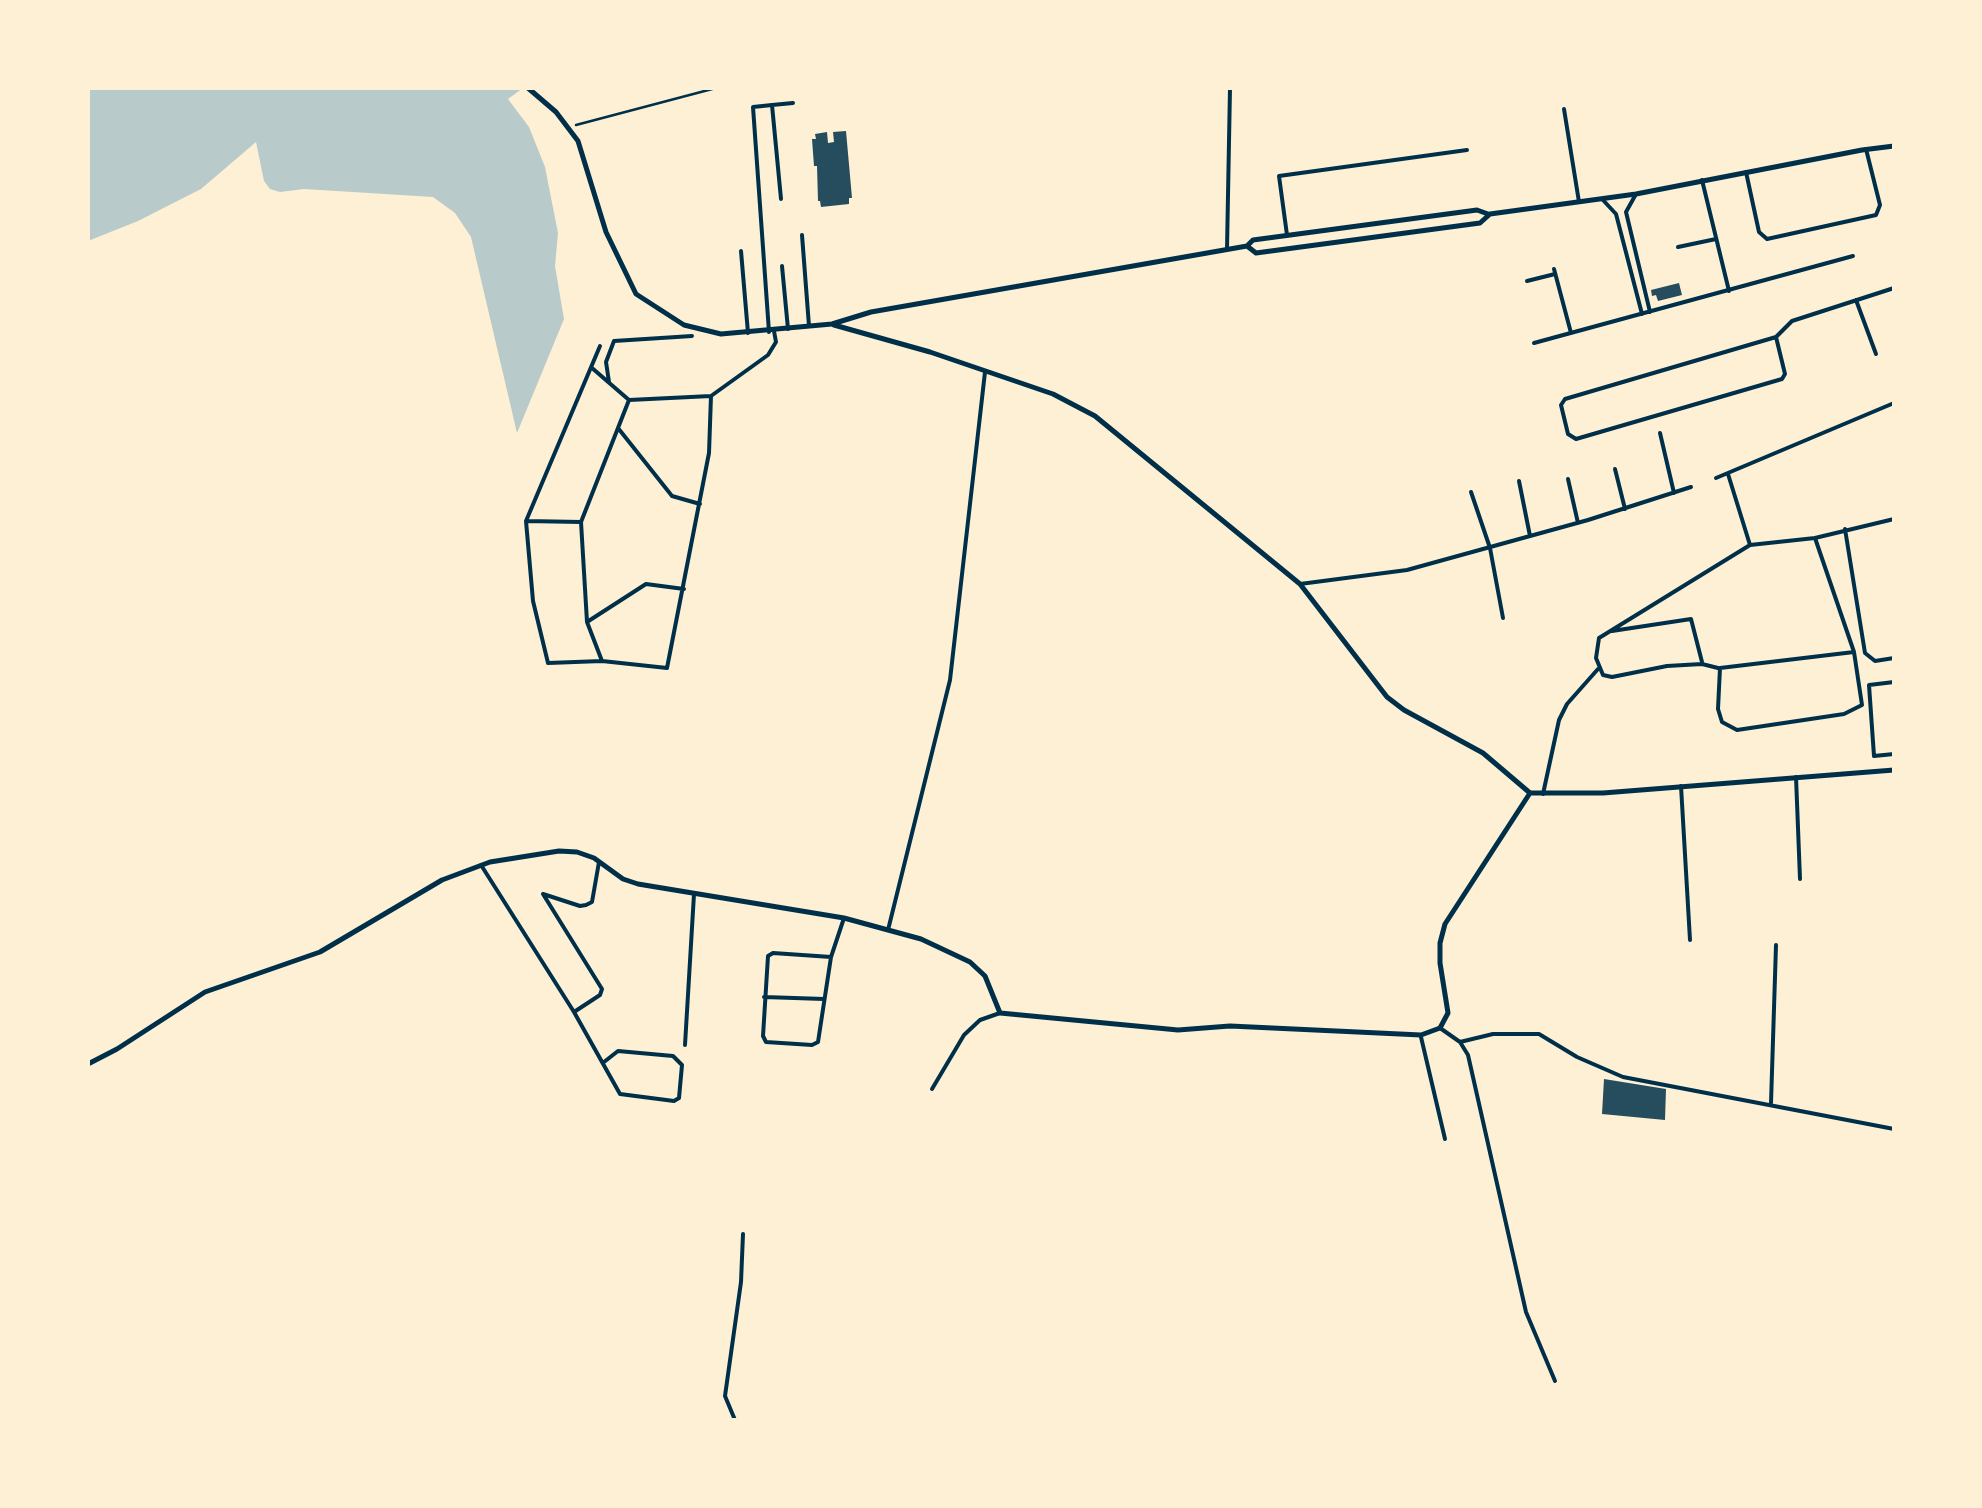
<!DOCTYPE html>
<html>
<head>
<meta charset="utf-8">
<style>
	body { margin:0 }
	#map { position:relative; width:1982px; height:1508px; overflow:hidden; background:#fdf0d5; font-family:"Open Sans",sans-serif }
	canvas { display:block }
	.frame { position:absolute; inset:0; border:90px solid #fdf0d5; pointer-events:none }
</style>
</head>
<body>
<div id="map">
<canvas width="1982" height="1508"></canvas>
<div class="frame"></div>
</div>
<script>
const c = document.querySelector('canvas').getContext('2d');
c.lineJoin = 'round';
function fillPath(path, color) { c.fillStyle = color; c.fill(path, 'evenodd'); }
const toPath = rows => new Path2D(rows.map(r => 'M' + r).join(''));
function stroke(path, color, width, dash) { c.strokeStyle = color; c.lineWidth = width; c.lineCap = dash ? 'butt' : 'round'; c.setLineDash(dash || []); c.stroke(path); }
const green = toPath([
	[88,88,523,88,508,99,529,127,545,167,558,233,555,266,564,319,517,433,471,237,455,213,433,197,304,189,280,192,270,189,264,181,256,142,201,189,138,221,88,241]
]);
const building = toPath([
	[846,131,852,198,849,198,849,204,821,207,820,201,818,201,817,166,814,166,812,139,816,139,815,134,827,132,828,143,834,142,833,132],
	[1679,283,1682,295,1658,301,1656,295,1652,296,1651,290],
	[1604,1079,1666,1089,1665,1120,1602,1114]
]);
const path = toPath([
	[576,125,716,88]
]);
const minor = toPath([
	[1564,109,1579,202],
	[1746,172,1759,232,1767,239,1876,215,1880,205,1866,149],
	[1702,180,1729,291],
	[1636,194,1626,212,1650,312],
	[781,199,772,105,793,103],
	[1602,199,1616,214,1642,314],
	[802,235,809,326],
	[1287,235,1279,176,1467,150],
	[1678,247,1716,239],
	[1227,249,1230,88],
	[741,251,748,333],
	[782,266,788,329],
	[1554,269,1571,333],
	[1527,281,1555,274],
	[1856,300,1876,354],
	[769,332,753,107,772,105],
	[1776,337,1785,374,1782,379,1576,439,1568,434,1561,405,1565,399,1776,337,1792,321,1894,288],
	[1534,343,1853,256],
	[600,346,526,521,533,601,548,663,602,661,667,668,709,453,711,396,768,355,776,342,774,331],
	[592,368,629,400,711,396],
	[609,382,606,362,614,341,692,336],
	[618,428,672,496,700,504],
	[1660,433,1674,493],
	[1615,469,1625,509],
	[1728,474,1750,545],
	[1716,478,1894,403],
	[1568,479,1578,523],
	[1519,481,1530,536],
	[1471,492,1490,548,1503,618],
	[526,521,581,522],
	[1845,529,1865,653,1875,661,1894,658],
	[1815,538,1854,652,1862,705,1844,714,1737,730,1722,722,1718,709,1720,668,1854,652],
	[1300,584,1407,570,1588,520,1691,487],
	[587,622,646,584,684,589],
	[1612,631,1691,619,1702,662],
	[602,661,587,622,581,522,629,400],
	[1718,668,1702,664,1667,666,1612,677,1603,675,1596,658,1599,638,1750,545,1815,538,1894,519],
	[1894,682,1869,685,1874,756,1894,754],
	[1796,777,1800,879],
	[1681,786,1690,940],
	[1543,794,1559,720,1567,704,1598,669],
	[481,865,574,1012,620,1094,674,1101,679,1098,682,1065,673,1056,618,1051,604,1062],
	[543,894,602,989,600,995,574,1012],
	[543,894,580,906,586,905,592,902,599,862],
	[888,930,950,680,985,372],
	[831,957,818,1042,812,1045,766,1042,763,1036,768,956,773,953,831,957,844,918],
	[764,997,824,999],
	[1440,1028,1460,1042,1468,1055,1526,1312,1555,1381],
	[1421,1037,1445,1139],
	[1460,1042,1493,1034,1539,1034,1577,1057,1623,1077,1894,1129],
	[685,1045,694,894],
	[932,1089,964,1035,980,1020,1000,1013],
	[1771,1103,1776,945],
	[735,1420,725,1396,741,1282,743,1234]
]);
const tertiary = toPath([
	[834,325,930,352,1053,394,1095,416,1300,584,1387,697,1404,710,1483,753,1530,793,1603,793,1894,770],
	[88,1064,117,1049,205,992,320,952,442,880,490,862,559,851,577,852,594,858,623,879,638,884,844,918,921,939,970,962,985,976,1000,1013,1178,1030,1230,1026,1421,1035,1440,1028,1448,1013,1440,963,1440,943,1445,924,1530,793]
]);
const secondary = toPath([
	[528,88,556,112,578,141,606,232,636,294,684,325,721,334,832,324,871,312,1247,246,1256,253,1480,223,1490,214,1636,194,1862,150,1894,146],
	[1247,246,1253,240,1477,210,1488,214]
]);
fillPath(green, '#b9caca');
fillPath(building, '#264d5e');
stroke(path, '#003049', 2.5);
stroke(minor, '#003049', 4);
stroke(tertiary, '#003049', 5);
stroke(secondary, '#003049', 5);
</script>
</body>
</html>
